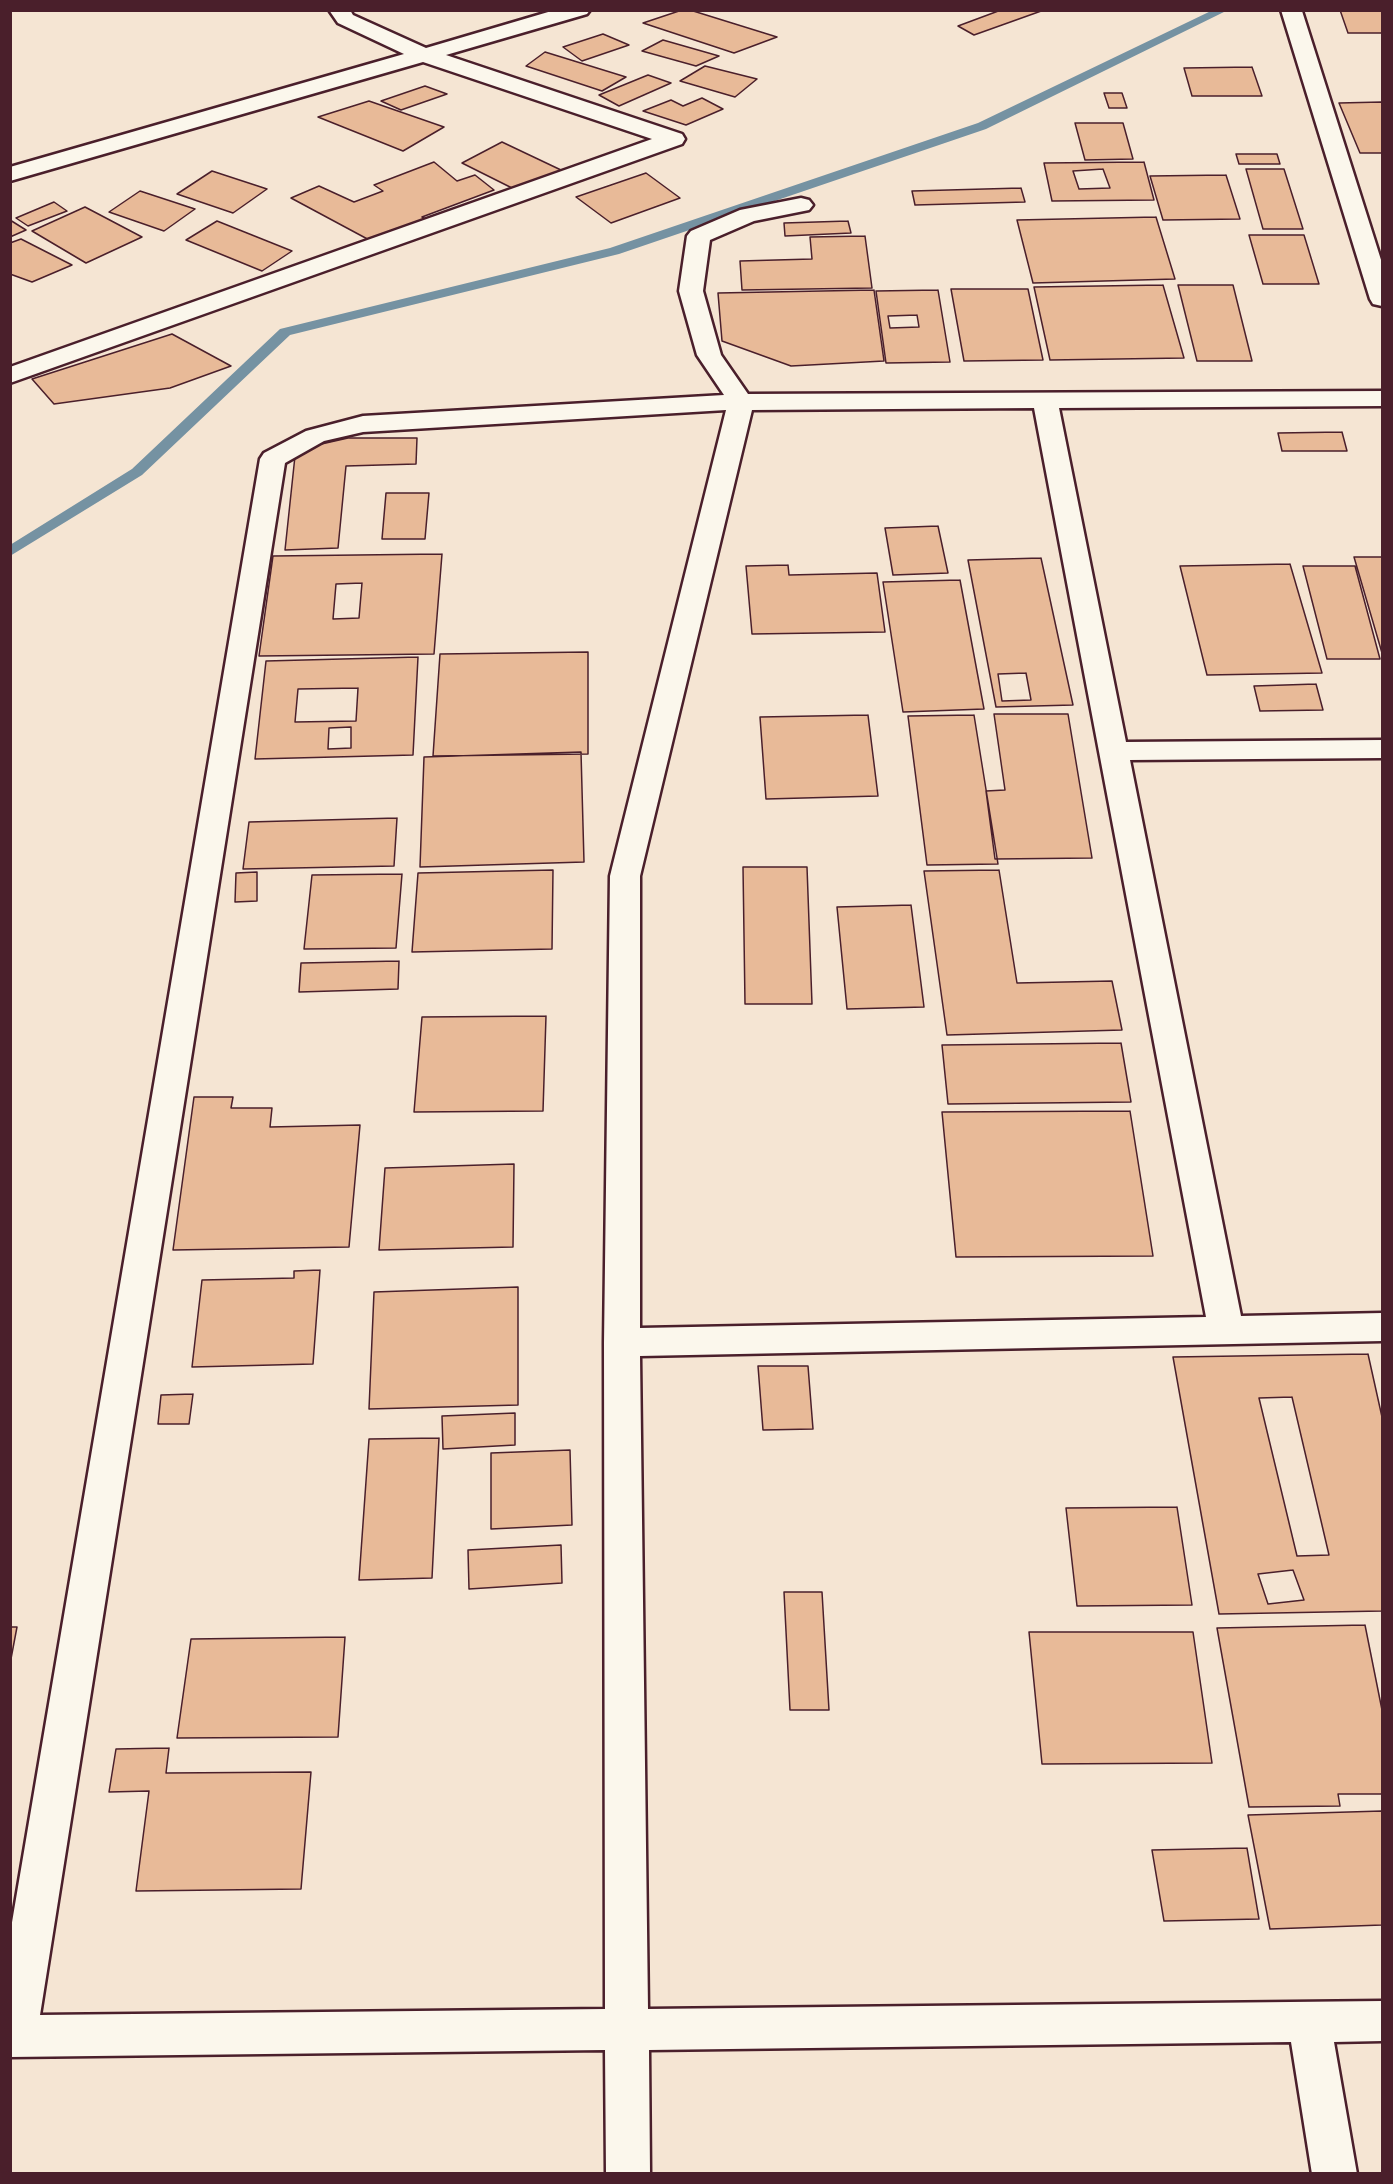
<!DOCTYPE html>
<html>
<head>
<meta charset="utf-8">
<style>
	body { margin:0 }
	#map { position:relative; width:1393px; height:2184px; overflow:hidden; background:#f5e5d3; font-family:Sriracha,sans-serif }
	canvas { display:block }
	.frame { position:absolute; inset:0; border:12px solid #4a1f2b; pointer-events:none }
</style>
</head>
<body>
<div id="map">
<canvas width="1393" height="2184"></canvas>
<div class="frame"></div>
</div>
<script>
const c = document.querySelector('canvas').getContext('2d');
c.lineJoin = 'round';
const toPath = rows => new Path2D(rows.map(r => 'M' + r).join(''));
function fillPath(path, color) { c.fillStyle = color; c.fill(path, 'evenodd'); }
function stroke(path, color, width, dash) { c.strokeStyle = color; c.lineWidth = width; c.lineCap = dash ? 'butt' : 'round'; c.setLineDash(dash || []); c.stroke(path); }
const stream = toPath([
	[1213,10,1228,10,986,129,619,254,290,335,142,475,10,556,10,545,132,469,280,329,610,248,978,123,1213,10]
]);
const building = toPath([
	[682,10,690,10,777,37,734,53,643,23,682,10],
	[1001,10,1044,10,974,35,958,26,1001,10],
	[1340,10,1382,10,1382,33,1348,33,1340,10],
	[603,34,629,45,582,61,563,47,603,34],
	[663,40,719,56,696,66,642,51,663,40],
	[545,52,626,77,602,91,526,66,545,52],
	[705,66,757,79,735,97,680,81,705,66],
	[1252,67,1262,96,1192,96,1184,68,1252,67],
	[648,75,671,83,619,106,599,95,648,75],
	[425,86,447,94,401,110,381,101,425,86],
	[1104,93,1122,93,1127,108,1109,108,1104,93],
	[702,98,723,109,686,125,643,111,671,100,683,106,702,98],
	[369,101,444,127,403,151,318,117,369,101],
	[1382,102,1382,153,1360,153,1339,103,1382,102],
	[1075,123,1123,123,1133,159,1085,160,1075,123],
	[502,142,561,170,520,192,462,163,502,142],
	[1236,154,1277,154,1280,164,1239,164,1236,154],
	[434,162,457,181,475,175,494,190,422,217,427,220,373,242,291,198,319,186,354,202,383,191,374,185,434,162],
	[1144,162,1154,200,1052,201,1044,163,1144,162],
	[1103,169,1110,188,1079,189,1073,171,1103,169],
	[1246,169,1284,169,1303,229,1263,229,1246,169],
	[212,171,267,189,233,213,177,194,212,171],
	[646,173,680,198,611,223,576,197,646,173],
	[1226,175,1240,219,1163,220,1150,176,1226,175],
	[1021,188,1025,202,915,205,912,191,1021,188],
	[140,191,195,209,164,231,109,212,140,191],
	[54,202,67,211,28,226,16,218,54,202],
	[85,207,142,237,86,263,32,231,85,207],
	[1156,217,1175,279,1033,283,1017,220,1156,217],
	[10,220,26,230,10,237,10,220],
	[217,221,292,251,262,271,186,240,217,221],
	[848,221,851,233,785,236,784,223,848,221],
	[1249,235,1304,235,1319,284,1263,284,1249,235],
	[865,236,872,288,742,290,740,261,812,259,810,237,865,236],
	[21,239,72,265,32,282,10,274,10,243,21,239],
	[1163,285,1184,358,1050,360,1034,287,1163,285],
	[1178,285,1233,285,1252,361,1197,361,1178,285],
	[951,289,1028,289,1043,360,964,361,951,289],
	[874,290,884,361,791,366,722,341,718,293,874,290],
	[938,290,950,362,886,363,876,291,938,290],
	[917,315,919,327,890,328,888,316,917,315],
	[172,334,231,366,170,388,54,404,32,379,172,334],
	[1342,432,1347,451,1282,451,1278,433,1342,432],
	[348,438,417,438,416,464,346,466,338,548,285,550,295,456,317,445,348,438],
	[386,493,429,493,425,539,382,539,386,493],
	[938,526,948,573,893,575,885,528,938,526],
	[442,554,434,654,259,656,273,556,442,554],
	[362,583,359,618,333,619,336,584,362,583],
	[1354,557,1382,557,1382,653,1354,557],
	[1041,558,1073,705,996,707,968,560,1041,558],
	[1026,673,1031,700,1002,701,998,674,1026,673],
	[1290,564,1322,673,1207,675,1180,566,1290,564],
	[788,565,789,575,877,573,885,632,752,634,746,566,788,565],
	[1303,566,1355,566,1380,659,1327,659,1303,566],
	[960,580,984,709,903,712,883,582,960,580],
	[588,652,588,754,433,756,440,654,588,652],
	[418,657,413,755,255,759,266,661,418,657],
	[358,688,356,721,295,722,298,689,358,688],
	[351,727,351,748,328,749,329,728,351,727],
	[1316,684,1323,710,1260,711,1254,686,1316,684],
	[994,714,1068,714,1092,858,995,859,986,791,1005,790,994,714],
	[868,715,878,796,766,799,760,717,868,715],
	[974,715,998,864,927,865,908,716,974,715],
	[581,752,584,862,420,867,424,757,581,752],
	[397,818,394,866,243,869,249,822,397,818],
	[743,867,807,867,812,1004,745,1004,743,867],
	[553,870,552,949,412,952,418,873,553,870],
	[999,870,1017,983,1112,981,1122,1030,947,1035,924,871,999,870],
	[257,872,257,901,235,902,236,873,257,872],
	[402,874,396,948,304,949,312,875,402,874],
	[911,905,924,1007,847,1009,837,907,911,905],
	[399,961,398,989,299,992,301,963,399,961],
	[546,1016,543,1111,414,1112,422,1017,546,1016],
	[1121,1043,1131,1102,948,1104,942,1045,1121,1043],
	[194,1097,233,1097,231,1108,272,1108,270,1127,360,1125,349,1247,173,1250,194,1097],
	[1130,1111,1153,1256,956,1257,942,1112,1130,1111],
	[514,1164,513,1247,379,1250,385,1168,514,1164],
	[320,1270,313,1364,192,1367,202,1280,294,1278,294,1271,320,1270],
	[518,1287,518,1405,369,1409,374,1292,518,1287],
	[1368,1354,1382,1417,1382,1611,1219,1614,1173,1357,1368,1354],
	[1292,1397,1329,1555,1297,1556,1259,1398,1292,1397],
	[1293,1570,1304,1600,1268,1604,1258,1574,1293,1570],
	[758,1366,808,1366,813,1429,763,1430,758,1366],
	[193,1394,189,1424,158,1424,161,1395,193,1394],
	[515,1413,515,1445,443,1449,442,1416,515,1413],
	[439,1438,432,1578,359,1580,369,1439,439,1438],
	[570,1450,572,1525,491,1529,491,1453,570,1450],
	[1177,1507,1192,1605,1077,1606,1066,1508,1177,1507],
	[561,1545,562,1583,469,1589,468,1550,561,1545],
	[784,1592,822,1592,829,1710,790,1710,784,1592],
	[1365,1625,1382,1710,1382,1794,1338,1794,1340,1806,1249,1807,1217,1628,1365,1625],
	[10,1627,17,1627,10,1664,10,1627],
	[1029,1632,1193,1632,1212,1763,1042,1764,1029,1632],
	[345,1637,338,1737,177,1738,191,1639,345,1637],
	[169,1748,166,1773,311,1772,301,1889,136,1891,149,1791,109,1792,116,1749,169,1748],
	[1382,1811,1382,1925,1270,1929,1248,1815,1382,1811],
	[1247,1848,1259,1919,1164,1921,1152,1850,1247,1848]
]);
const street = toPath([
	[329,10,350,10,353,15,426,48,555,10,590,10,587,14,446,55,682,134,685,139,682,144,10,383,10,367,652,139,423,62,10,181,10,167,404,54,338,23,329,10],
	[1281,10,1302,11,1382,263,1382,306,1373,304,1370,299,1281,10],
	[801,198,809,200,813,205,809,210,754,221,710,240,703,291,721,355,748,394,1382,391,1382,406,1059,408,1126,742,1382,740,1382,758,1130,760,1241,1316,1382,1313,1382,1341,640,1356,648,2009,1382,2001,1382,2041,1334,2042,1357,2174,1312,2174,1291,2042,649,2050,650,2174,606,2174,605,2050,10,2057,10,1934,260,459,264,453,306,431,363,416,724,395,697,355,679,291,687,236,691,231,740,210,801,198],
	[1034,408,1206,1317,640,1328,640,876,752,410,1034,408],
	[726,410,610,876,604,1342,605,2009,40,2015,285,463,324,441,363,432,726,410]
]);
fillPath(stream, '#7592a2');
fillPath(building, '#e8ba98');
stroke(building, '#4a1f2b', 1.5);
stroke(street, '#4a1f2b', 5);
fillPath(street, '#fbf7ec');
</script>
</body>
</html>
